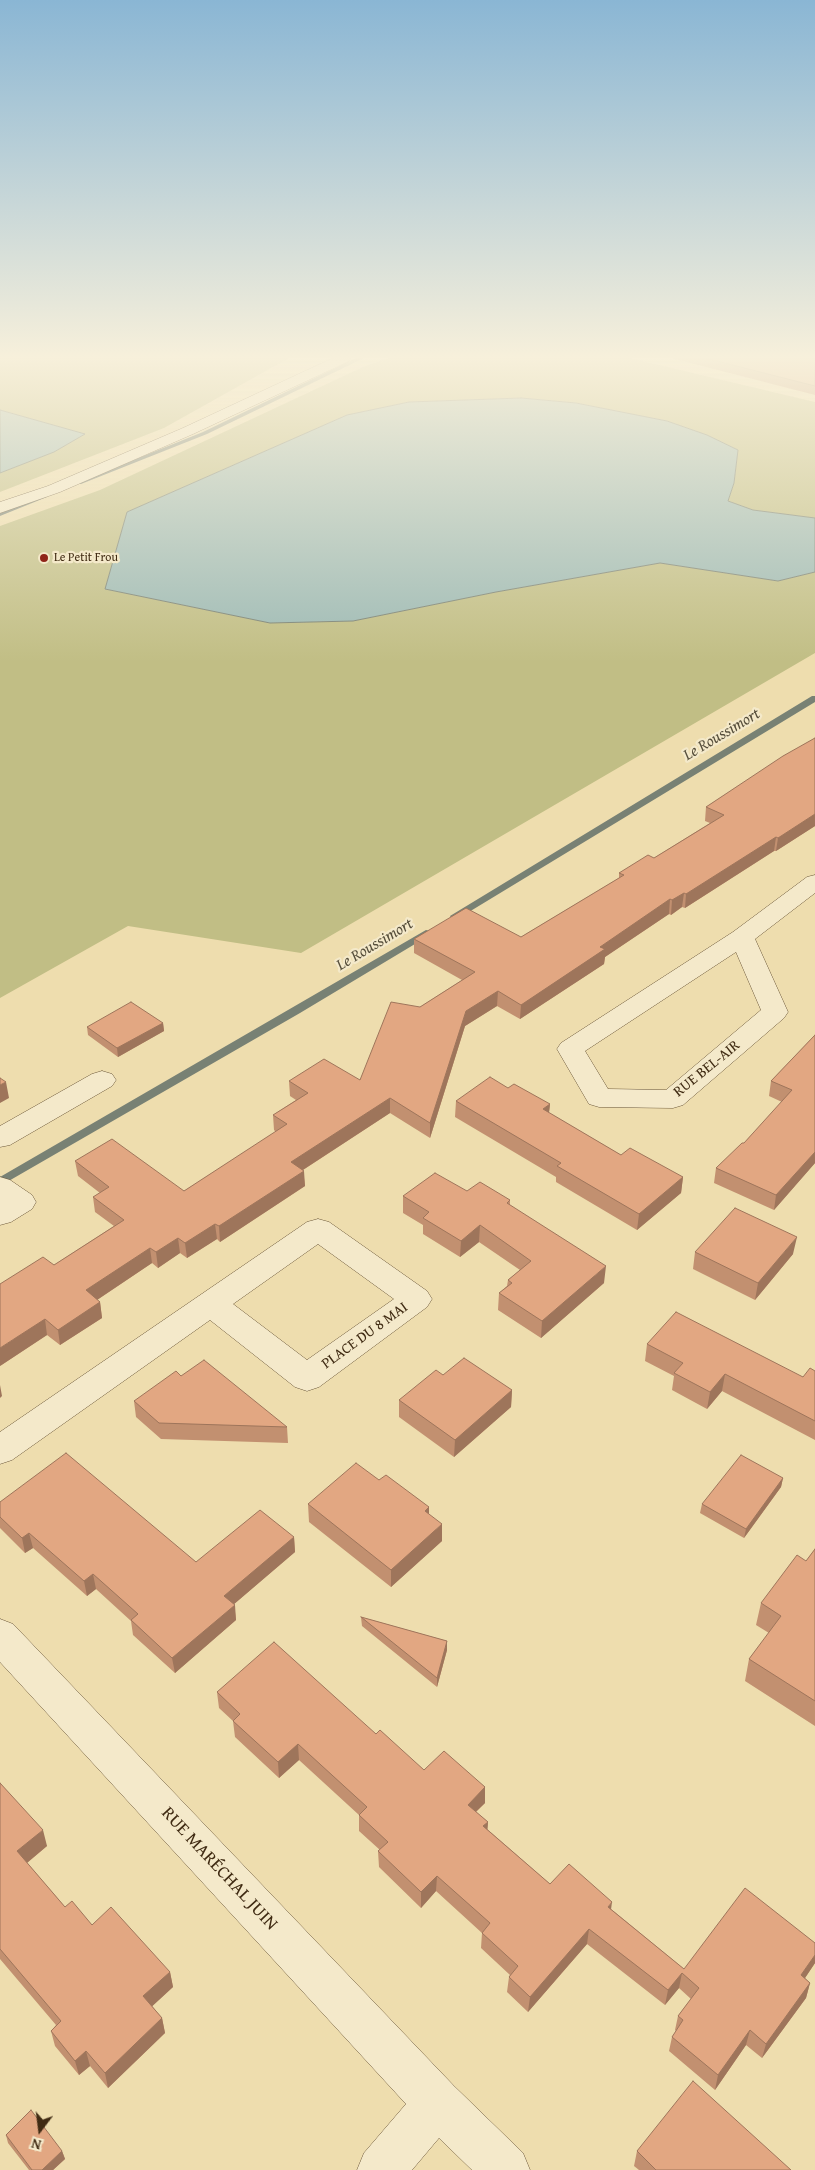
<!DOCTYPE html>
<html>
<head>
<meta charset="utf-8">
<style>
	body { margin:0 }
	#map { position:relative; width:815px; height:2170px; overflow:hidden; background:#eeddae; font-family:"Gentium Book Plus",serif }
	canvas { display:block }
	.north { position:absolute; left:15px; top:2105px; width:50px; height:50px; -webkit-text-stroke:4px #f4e9ca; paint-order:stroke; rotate:195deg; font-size:14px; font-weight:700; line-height:20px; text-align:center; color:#402b13 }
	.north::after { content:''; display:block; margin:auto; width:18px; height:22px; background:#402b13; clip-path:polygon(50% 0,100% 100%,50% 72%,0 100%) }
</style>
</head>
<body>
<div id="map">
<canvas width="815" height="2170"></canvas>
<div class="north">N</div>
</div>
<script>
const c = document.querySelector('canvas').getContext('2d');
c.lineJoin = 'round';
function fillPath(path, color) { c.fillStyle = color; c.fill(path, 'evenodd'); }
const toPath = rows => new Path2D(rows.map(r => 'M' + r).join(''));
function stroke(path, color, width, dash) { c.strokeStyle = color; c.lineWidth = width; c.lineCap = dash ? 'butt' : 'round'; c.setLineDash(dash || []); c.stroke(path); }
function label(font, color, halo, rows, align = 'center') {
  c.font = font + ' "Gentium Book Plus",serif'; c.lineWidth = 4.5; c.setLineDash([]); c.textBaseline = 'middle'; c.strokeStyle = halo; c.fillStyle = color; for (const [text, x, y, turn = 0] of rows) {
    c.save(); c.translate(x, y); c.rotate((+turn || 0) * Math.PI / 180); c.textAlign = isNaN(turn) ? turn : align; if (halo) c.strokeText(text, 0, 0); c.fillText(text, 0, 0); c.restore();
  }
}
const green = toPath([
	[0,358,289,358,164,428,0,492,0,473,54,452,84,434,0,410],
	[390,358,630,358,815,402,815,518,753,510,728,501,734,483,738,450,707,435,667,421,576,403,521,398,409,402,347,415,127,512,105,589,270,623,353,621,496,592,660,563,778,581,815,572,815,653,301,953,128,926,0,998,0,526,100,490,365,366]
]);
const water = toPath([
	[521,398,576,403,667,421,707,435,738,450,734,483,728,501,753,510,815,518,815,572,778,581,660,563,496,592,353,621,270,623,105,589,127,512,347,415,409,402,521,398],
	[0,410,85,434,54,452,0,473,0,410]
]);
const stream = toPath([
	[356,358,364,358,207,434,81,484,76,483,203,432,356,358],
	[42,496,47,497,0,516,0,512,42,496],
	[812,696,815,696,815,702,459,918,451,918,450,916,812,696],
	[426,930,430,931,431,933,430,935,300,1013,0,1186,0,1177,426,930]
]);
const street = toPath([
	[333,358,351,358,349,361,193,434,60,492,0,513,0,502,48,486,183,428,333,358],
	[815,875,815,893,755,939,788,1012,784,1018,683,1105,673,1108,599,1107,589,1104,557,1049,561,1043,733,932,807,877,815,875],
	[736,952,761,1010,666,1090,608,1089,585,1051,736,952],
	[102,1071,112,1074,116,1080,112,1086,10,1145,0,1147,0,1126,92,1074,102,1071],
	[0,1177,10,1180,32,1195,36,1202,32,1209,11,1222,0,1225,0,1177],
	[318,1219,329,1222,427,1291,432,1299,427,1307,319,1387,307,1391,295,1387,210,1320,12,1460,0,1464,0,1432,307,1222,318,1219],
	[318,1244,394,1299,307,1360,233,1304,318,1244],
	[0,1619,13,1624,454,2086,523,2153,530,2170,472,2170,439,2138,412,2170,357,2170,364,2153,406,2104,0,1662,0,1619]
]);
const wall = toPath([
	[671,358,815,358,815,395],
	[815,738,815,826,776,851,774,851,685,908,682,907,671,915,669,914,605,957,604,964,520,1019,497,1006,465,1026,430,1138,390,1113,303,1170,305,1186,220,1242,217,1239,187,1258,180,1253,158,1268,152,1263,97,1300,100,1302,102,1318,60,1345,47,1335,0,1366,54,1265,114,1226,95,1212,93,1197,100,1193,78,1176,75,1161,184,1191,276,1132,274,1130,273,1115,296,1100,290,1096,289,1081,360,1080,420,1007,462,980,414,953,414,939,521,937,619,878,619,873,654,858,710,823,705,821,706,807],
	[163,1023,164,1031,118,1057,88,1035,87,1027],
	[815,1035,815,1163,774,1210,714,1183,716,1168,744,1143,782,1102,769,1096,771,1081],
	[508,1088,550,1104,549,1113,621,1155,683,1177,681,1193,637,1230,556,1182,556,1177,455,1117,456,1101],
	[467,1191,510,1200,510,1205,604,1283,541,1338,498,1310,499,1293,507,1286,508,1280,520,1270,479,1242,460,1257,423,1234,423,1225,403,1213,403,1196],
	[695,1252,793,1254,755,1300,693,1269],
	[647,1344,803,1377,815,1371,815,1440,722,1391,707,1409,672,1390,674,1376,645,1361],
	[443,1375,512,1390,511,1407,454,1457,399,1417,399,1400],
	[181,1376,287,1427,288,1443,161,1439,136,1417,134,1401],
	[783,1478,781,1487,744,1538,700,1513,702,1504],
	[0,1502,196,1562,294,1537,295,1552,234,1604,236,1620,175,1673,133,1635,131,1621,96,1589,87,1596,33,1548,25,1553,0,1528],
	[308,1504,429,1507,429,1514,442,1541,391,1587,309,1522],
	[815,1549,815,1726,745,1681,749,1659,769,1633,756,1625,761,1603,806,1561],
	[361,1617,447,1641,447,1650,437,1687,362,1626],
	[217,1692,376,1734,424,1770,485,1787,485,1803,476,1812,488,1822,487,1829,550,1884,611,1909,684,1969,815,1943,815,1963,805,1978,810,1983,806,1998,762,2058,746,2045,715,2090,669,2051,672,2037,676,2031,675,2030,678,2016,691,1999,679,1988,665,2005,587,1944,528,2012,507,1992,509,1977,510,1975,481,1948,482,1933,436,1891,421,1908,379,1867,378,1851,380,1850,359,1831,359,1815,299,1760,279,1778,235,1737,233,1721,219,1708],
	[0,1783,47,1846,27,1863,65,1907,92,1925,170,1972,173,1987,152,2006,162,2018,165,2033,108,2088,90,2066,79,2075,55,2046,51,2031,56,2025,0,1959],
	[6,2135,62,2151,65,2159,53,2170,29,2170,8,2143],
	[637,2151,791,2170,639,2170,634,2166]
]);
const shadedWall = toPath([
	[815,814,815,826,776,851,778,838],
	[776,837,774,851,685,908,686,894],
	[684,893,682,907,671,915,672,900],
	[670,899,669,914,605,957,604,964,520,1019,521,1005,600,947],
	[498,991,497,1006,465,1026,430,1138,430,1123,466,1011],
	[163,1023,164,1031,118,1057,117,1048],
	[6,1082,9,1098,0,1103,0,1085],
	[390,1098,390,1113,292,1177,291,1162],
	[550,1104,548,1120,543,1109],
	[815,1152,815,1163,774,1210,776,1195],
	[304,1171,305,1186,220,1242,219,1226],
	[683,1177,681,1193,637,1230,639,1214],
	[215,1224,217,1239,187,1258,185,1243],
	[480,1225,479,1242,460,1257,461,1241],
	[797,1237,793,1254,755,1300,758,1283],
	[178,1238,180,1253,158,1268,156,1252],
	[150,1248,152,1263,88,1306,86,1290],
	[606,1266,604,1283,541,1338,542,1321],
	[100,1302,102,1318,60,1345,58,1330],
	[45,1319,47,1335,0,1366,0,1348],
	[725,1374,722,1391,707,1409,710,1392],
	[0,1385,2,1396,0,1398],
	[512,1390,511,1407,454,1457,455,1440],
	[783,1478,781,1487,744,1538,746,1529],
	[429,1507,429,1524,425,1511],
	[442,1524,442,1541,391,1587,391,1570],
	[29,1533,33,1548,25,1553,22,1538],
	[294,1537,295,1552,226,1611,224,1596],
	[93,1574,96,1589,87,1596,84,1581],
	[235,1605,236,1620,175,1673,172,1658],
	[447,1641,447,1650,437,1687,437,1678],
	[298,1744,299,1760,279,1778,278,1762],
	[485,1787,485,1803,467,1820,468,1805],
	[488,1822,487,1837,483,1826],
	[43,1830,47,1846,22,1867,17,1851],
	[437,1876,436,1891,421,1908,421,1892],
	[612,1902,610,1917,608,1907],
	[589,1929,587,1944,528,2012,530,1997],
	[815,1955,815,1963,797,1990,801,1975],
	[170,1972,173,1987,146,2012,143,1996],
	[682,1973,679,1988,665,2005,668,1990],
	[810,1983,806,1998,762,2058,766,2044],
	[162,2018,165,2033,108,2088,105,2073],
	[750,2030,746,2045,715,2090,718,2075],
	[86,2051,90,2066,79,2075,75,2061],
	[62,2151,65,2159,53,2170,42,2170]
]);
const building = toPath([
	[705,358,815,358,815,386,705,358],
	[815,738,815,814,778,838,776,837,686,894,684,893,672,900,670,899,600,947,605,949,521,1005,498,991,466,1011,430,1123,390,1098,291,1162,304,1171,219,1226,215,1224,185,1243,178,1238,156,1252,150,1248,86,1290,100,1302,58,1330,45,1319,0,1348,0,1284,43,1257,54,1265,124,1220,93,1197,109,1187,75,1161,112,1139,184,1191,287,1124,273,1115,308,1093,289,1081,324,1059,360,1080,391,1002,420,1007,475,972,414,939,466,908,521,937,624,875,619,873,648,855,654,858,724,815,706,807,783,756,815,738],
	[131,1002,163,1023,117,1048,87,1027,131,1002],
	[815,1035,815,1152,776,1195,716,1168,742,1143,744,1143,792,1090,771,1081,815,1035],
	[490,1077,508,1088,514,1084,550,1104,543,1109,621,1155,630,1148,683,1177,639,1214,557,1166,561,1163,456,1101,490,1077],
	[0,1078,6,1082,0,1085,0,1078],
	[435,1173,467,1191,480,1182,510,1200,507,1203,606,1266,542,1321,499,1293,512,1283,508,1280,531,1261,480,1225,461,1241,423,1218,429,1212,403,1196,435,1173],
	[735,1208,797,1237,758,1283,695,1252,735,1208],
	[676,1312,803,1377,810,1368,815,1371,815,1421,725,1374,710,1392,674,1373,683,1363,647,1344,676,1312],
	[464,1358,512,1390,455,1440,399,1400,436,1370,443,1375,464,1358],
	[204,1360,287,1427,159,1423,134,1401,176,1371,181,1376,204,1360],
	[66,1453,196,1562,260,1510,294,1537,224,1596,235,1605,172,1658,131,1620,138,1614,93,1574,84,1581,29,1533,22,1538,0,1517,0,1502,66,1453],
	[741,1455,783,1478,746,1529,702,1504,741,1455],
	[356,1463,379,1480,386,1475,429,1507,425,1511,442,1524,391,1570,308,1504,356,1463],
	[815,1549,815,1701,749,1659,781,1616,761,1603,797,1555,806,1561,815,1549],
	[361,1617,447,1641,437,1678,361,1617],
	[274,1642,376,1734,380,1730,424,1770,444,1751,485,1787,468,1805,488,1822,483,1826,550,1884,569,1864,612,1902,608,1907,684,1969,745,1888,815,1943,815,1955,801,1975,810,1983,766,2044,750,2030,718,2075,672,2037,683,2020,678,2016,699,1988,682,1973,668,1990,589,1929,530,1997,509,1977,518,1966,482,1933,490,1923,437,1876,421,1892,378,1851,388,1842,359,1815,367,1807,298,1744,278,1762,233,1721,240,1714,217,1692,274,1642],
	[0,1783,43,1830,17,1851,65,1907,72,1901,92,1925,111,1907,170,1972,143,1996,162,2018,105,2073,86,2051,75,2061,51,2031,61,2021,0,1949,0,1783],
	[693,2081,791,2170,656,2170,637,2151,693,2081],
	[31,2110,62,2151,42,2170,32,2170,6,2135,31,2110]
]);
const markers = [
	[44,558,5,"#8f2418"]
];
const farPoinames = [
	["Le Petit Frou",54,558]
];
const streetNames = [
	["RUE BEL-AIR",707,1069,-39],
	["PLACE DU 8 MAI",365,1336,-36]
];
const waterNames = [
	["Le Roussimort",722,735,-31],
	["Le Roussimort",375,945,-31]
];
const nearStreetnames = [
	["RUE MARÉCHAL JUIN",219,1869,47]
];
fillPath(green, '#c1be85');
fillPath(water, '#9dbab5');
stroke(water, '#788174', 1);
fillPath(stream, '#788174');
stroke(street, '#6c583a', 1);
fillPath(street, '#f4e9ca');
fillPath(wall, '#c29070');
fillPath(shadedWall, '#9e755b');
fillPath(building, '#e2a782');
stroke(building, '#9e755b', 1);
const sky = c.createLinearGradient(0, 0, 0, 662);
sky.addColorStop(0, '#8ab6d4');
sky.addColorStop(0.54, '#f7f0db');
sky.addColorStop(1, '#f7f0db00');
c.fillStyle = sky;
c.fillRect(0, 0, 815, 662);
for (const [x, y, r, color] of markers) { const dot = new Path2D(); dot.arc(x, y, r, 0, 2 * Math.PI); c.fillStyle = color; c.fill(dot); stroke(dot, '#f4e9ca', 2); }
label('12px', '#402b13', '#f4e9ca', farPoinames, 'left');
label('15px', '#402b13', '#f4e9ca', streetNames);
label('italic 16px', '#574f3c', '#f4e9ca', waterNames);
label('18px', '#402b13', '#f4e9ca', nearStreetnames);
</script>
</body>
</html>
